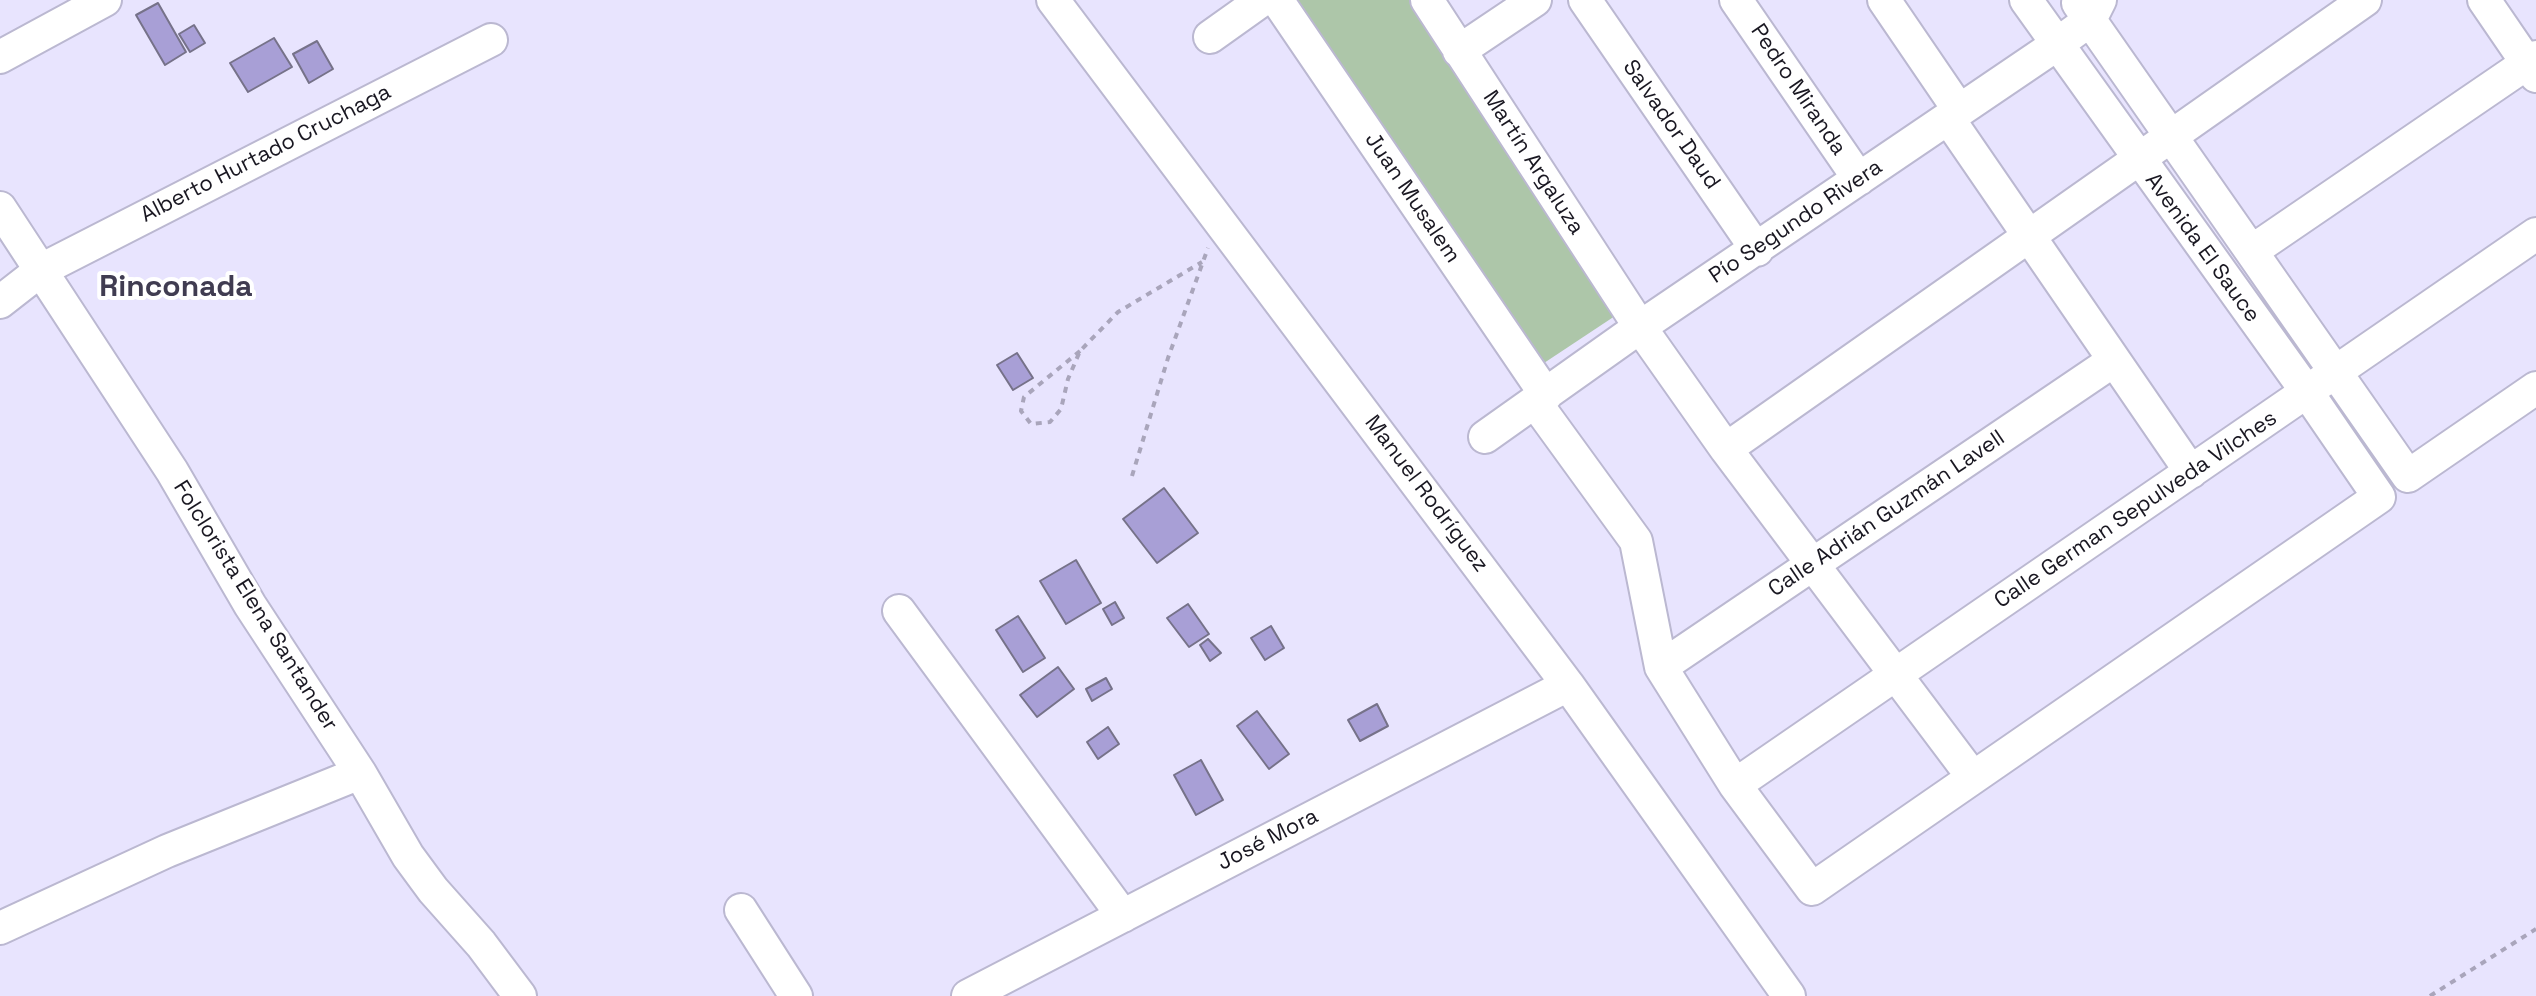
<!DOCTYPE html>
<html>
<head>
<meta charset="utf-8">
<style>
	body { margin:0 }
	canvas { display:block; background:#e8e4fe }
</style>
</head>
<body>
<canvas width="2536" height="996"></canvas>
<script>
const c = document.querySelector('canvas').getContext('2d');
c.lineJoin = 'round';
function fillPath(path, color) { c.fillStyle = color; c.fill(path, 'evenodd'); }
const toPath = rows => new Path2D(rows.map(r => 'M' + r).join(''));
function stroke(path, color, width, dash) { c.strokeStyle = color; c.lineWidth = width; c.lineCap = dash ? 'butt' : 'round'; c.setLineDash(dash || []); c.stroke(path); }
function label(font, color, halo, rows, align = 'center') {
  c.font = font + ' "Space Grotesk",sans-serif'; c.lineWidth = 8; c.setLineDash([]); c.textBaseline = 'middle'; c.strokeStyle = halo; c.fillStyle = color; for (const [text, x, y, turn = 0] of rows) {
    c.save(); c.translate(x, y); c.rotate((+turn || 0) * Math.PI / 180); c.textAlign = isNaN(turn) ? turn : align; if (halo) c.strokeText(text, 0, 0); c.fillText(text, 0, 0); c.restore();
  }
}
const green = toPath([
	[1297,0,1412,0,1618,314,1541,365]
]);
const building = toPath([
	[158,3,186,52,165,65,136,15,158,3],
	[194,25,205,43,190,52,179,34,194,25],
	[274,38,292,67,248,92,230,63,274,38],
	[317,41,333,69,309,83,293,54,317,41],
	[1017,353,1033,378,1013,390,997,365,1017,353],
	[1164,488,1198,533,1157,563,1123,519,1164,488],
	[1076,560,1101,603,1066,624,1040,581,1076,560],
	[1115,602,1124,618,1112,625,1103,609,1115,602],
	[1188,604,1209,634,1189,647,1167,618,1188,604],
	[1018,616,1045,658,1023,672,996,630,1018,616],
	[1271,626,1284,648,1265,660,1251,638,1271,626],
	[1208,639,1221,653,1210,661,1200,645,1208,639],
	[1058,667,1074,689,1037,717,1020,695,1058,667],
	[1106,678,1112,689,1092,701,1086,689,1106,678],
	[1377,704,1388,726,1360,741,1348,720,1377,704],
	[1257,711,1289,754,1269,769,1237,726,1257,711],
	[1108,727,1119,744,1098,759,1087,742,1108,727],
	[1201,760,1223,800,1196,815,1174,775,1201,760]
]);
const path = toPath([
	[1080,351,1024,397,1021,411,1031,424,1050,422,1061,409,1068,379,1080,351,1118,312,1202,262],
	[1132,476,1168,358,1208,248],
	[2430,996,2536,929]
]);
const minor = toPath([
	[1053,0,1568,685,1789,996],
	[1277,0,1546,395],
	[1427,0,1640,327,1726,449,1972,776],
	[1585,0,1757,250],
	[1736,0,1859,179],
	[1884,0,1959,110],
	[2484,0,2536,76],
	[2078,3,2408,476,2536,388],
	[1210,37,1262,0],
	[1459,51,1535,0],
	[0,57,105,0],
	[1948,118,2191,472],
	[0,208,172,471,250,605,360,773,408,856,433,890,481,944,520,996],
	[2252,251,2536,57],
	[0,302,41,270,491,40],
	[1535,402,1636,541,1661,667,1735,785,1812,889,2379,497,2307,392,2026,0],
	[1485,437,1640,327,2056,45,2090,20,2100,0],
	[1726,449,2365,0],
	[899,611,1123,916],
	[1661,667,2113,361],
	[1735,785,2536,234],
	[741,910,796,996],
	[0,928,167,851,360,773],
	[968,996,1568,685]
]);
const streetNames = [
	["Pedro Miranda",1798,90,56],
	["Salvador Daud",1671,125,55],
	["Alberto Hurtado Cruchaga",266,154,-27],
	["Martín Argaluza",1533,163,57],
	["Juan Musalem",1412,198,56],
	["Pío Segundo Rivera",1796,222,-34],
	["Avenida El Sauce",2202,248,54],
	["Manuel Rodríguez",1426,494,53],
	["Calle German Sepulveda Vilches",2136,510,-34],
	["Calle Adrián Guzmán Lavell",1887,514,-34],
	["Folclorista Elena Santander",255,606,58],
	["José Mora",1268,840,-27]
];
const districtNames = [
	["Rinconada",176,288]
];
fillPath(green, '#adc6a9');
fillPath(building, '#a89fd6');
stroke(building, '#767289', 2);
stroke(minor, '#bbb8d1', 36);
stroke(path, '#a9a5bb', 4, [6, 6]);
stroke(minor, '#fff', 32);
label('22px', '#191721', '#fff', streetNames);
label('bold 30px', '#403c51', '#fff', districtNames);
</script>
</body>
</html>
